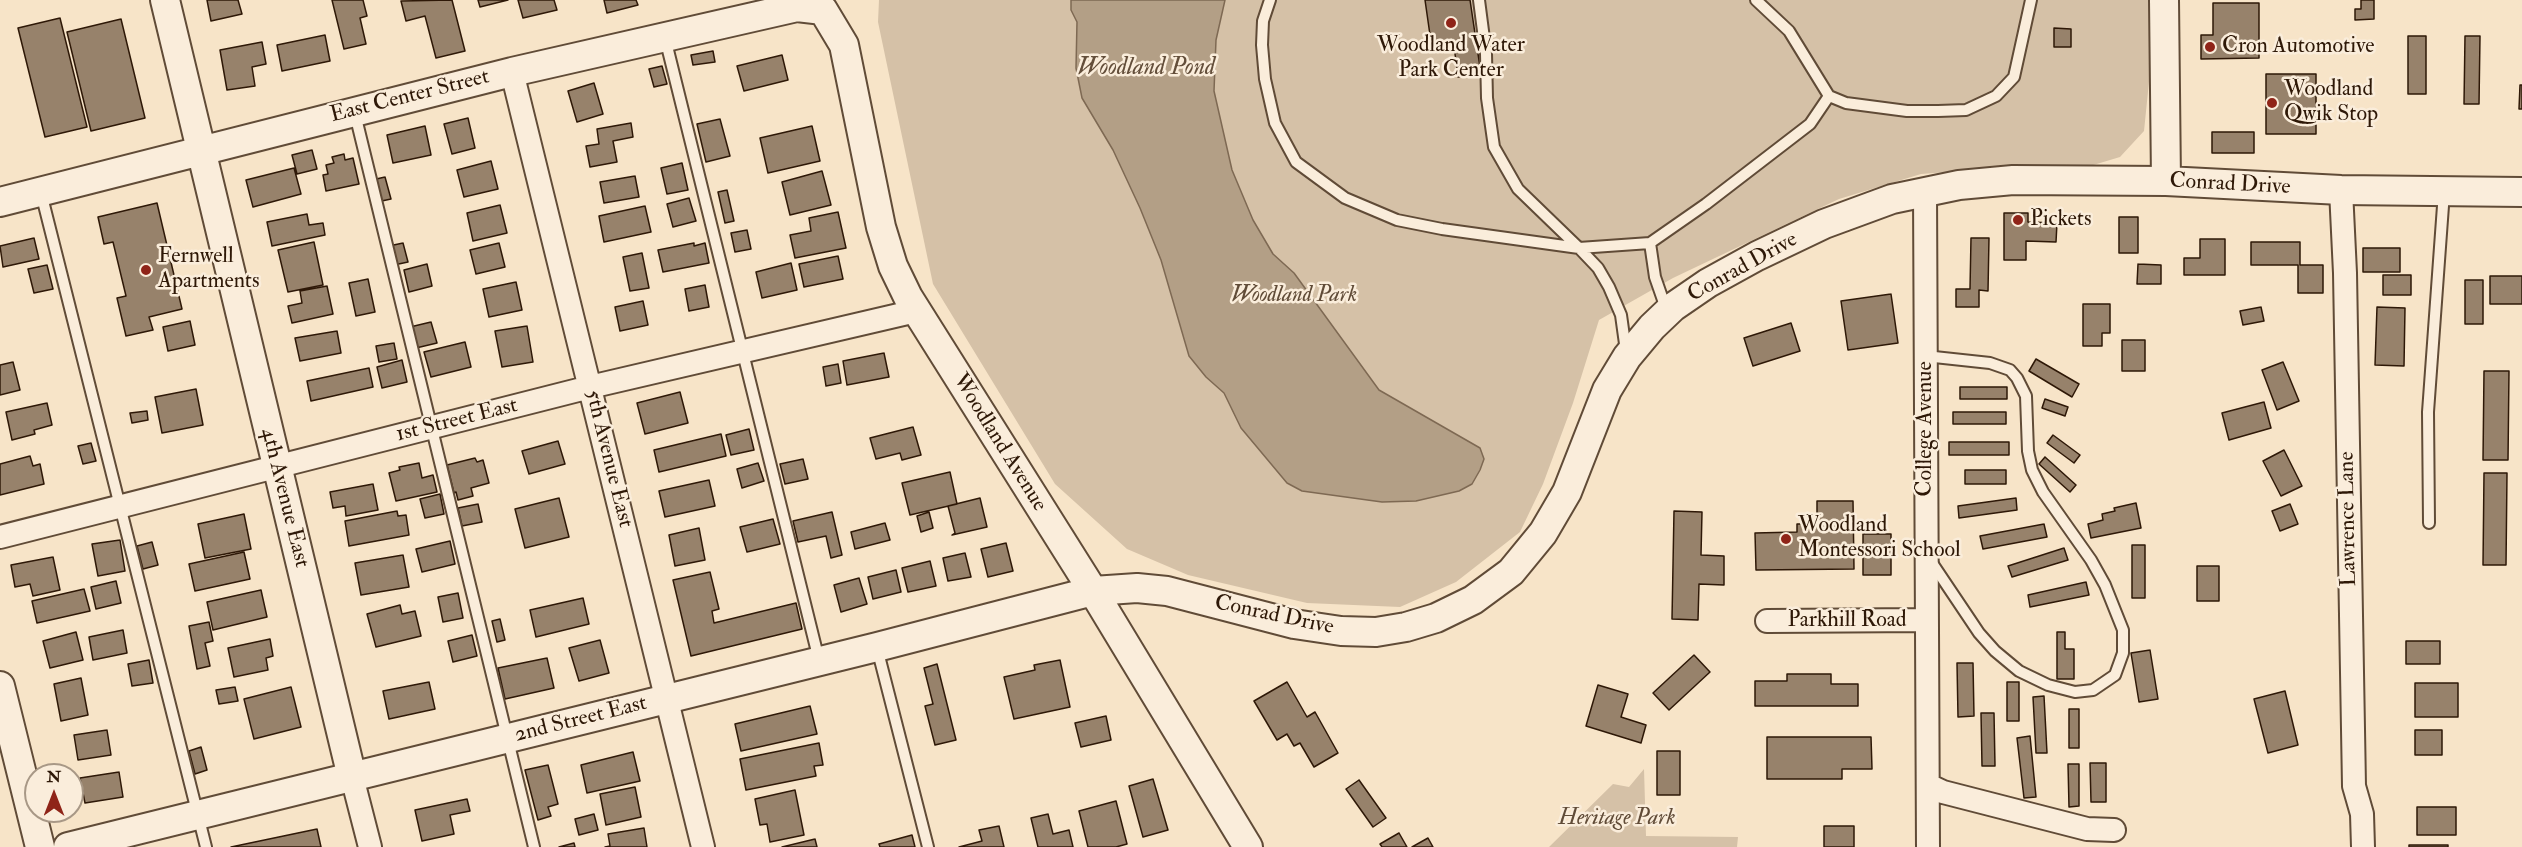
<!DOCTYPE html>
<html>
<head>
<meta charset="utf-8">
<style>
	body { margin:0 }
	#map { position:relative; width:2522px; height:847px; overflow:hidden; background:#f7e4c8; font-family:"IM FELL Double Pica",serif }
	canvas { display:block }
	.north { position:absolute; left:24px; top:763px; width:60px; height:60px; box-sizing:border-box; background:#faeddb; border:2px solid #a89886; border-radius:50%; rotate:0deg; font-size:16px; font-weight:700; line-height:24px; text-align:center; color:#2e1807 }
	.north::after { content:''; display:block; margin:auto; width:21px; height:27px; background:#8f2418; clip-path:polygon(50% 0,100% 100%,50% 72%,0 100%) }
</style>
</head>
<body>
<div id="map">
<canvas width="2522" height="847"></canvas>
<div class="north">N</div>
</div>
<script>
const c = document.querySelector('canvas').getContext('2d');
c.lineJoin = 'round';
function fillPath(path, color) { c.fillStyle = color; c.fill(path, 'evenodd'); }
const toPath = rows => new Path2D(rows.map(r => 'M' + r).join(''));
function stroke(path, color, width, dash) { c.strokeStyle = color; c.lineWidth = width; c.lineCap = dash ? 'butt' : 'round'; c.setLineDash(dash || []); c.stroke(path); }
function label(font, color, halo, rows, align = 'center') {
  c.font = font + ' "IM FELL Double Pica",serif'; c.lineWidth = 5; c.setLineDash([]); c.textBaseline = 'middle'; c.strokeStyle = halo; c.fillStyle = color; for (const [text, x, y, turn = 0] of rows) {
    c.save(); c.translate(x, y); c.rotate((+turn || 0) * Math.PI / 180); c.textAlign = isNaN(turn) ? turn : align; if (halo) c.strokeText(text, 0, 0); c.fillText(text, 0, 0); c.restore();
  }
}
const green = toPath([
	[879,0,2152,0,2150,72,2144,131,2120,157,2090,166,2028,166,1921,174,1839,199,1673,278,1599,320,1573,403,1543,484,1520,532,1456,582,1400,607,1307,603,1188,575,1127,549,1055,484,933,284,878,22],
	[1644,769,1646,836,1738,837,1737,847,1549,847,1613,784,1629,787]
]);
const water = toPath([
	[1071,0,1225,0,1216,40,1214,91,1232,170,1253,220,1273,254,1294,273,1379,390,1480,448,1484,459,1480,470,1472,484,1459,491,1416,501,1382,502,1302,491,1287,483,1241,428,1224,393,1206,377,1189,356,1161,260,1140,208,1113,150,1082,98,1076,68,1077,22,1071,10,1071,0]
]);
const building = toPath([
	[207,0,238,0,242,14,211,21,207,0],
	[332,0,363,0,367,16,360,18,366,44,344,49,332,0],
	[452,0,465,51,436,58,425,16,406,21,401,1,452,0],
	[478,0,508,0,480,7,478,0],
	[518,0,554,0,557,10,523,18,518,0],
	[604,0,636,0,638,5,607,13,604,0],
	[1425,0,1470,0,1481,74,1458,77,1454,46,1432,49,1425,0],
	[2361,0,2374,0,2374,19,2355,20,2355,9,2361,9,2361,0],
	[2213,3,2259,3,2259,58,2201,59,2201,35,2213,35,2213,3],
	[60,18,87,127,45,137,18,28,60,18],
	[121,19,145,118,91,131,67,32,121,19],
	[2054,28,2071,29,2071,47,2054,47,2054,28],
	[325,35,330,61,282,71,277,45,325,35],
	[2408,36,2426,36,2426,94,2408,94,2408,36],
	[2465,36,2480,36,2479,104,2464,104,2465,36],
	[262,42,266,64,252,67,255,86,227,90,220,50,262,42],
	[713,51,715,62,693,65,691,55,713,51],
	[782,55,788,80,744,91,737,66,782,55],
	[662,66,667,84,654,87,649,69,662,66],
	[2266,74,2316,74,2316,134,2266,134,2266,74],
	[594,83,603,114,577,122,568,91,594,83],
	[2520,85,2522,85,2522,109,2519,109,2520,85],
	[468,118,475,148,452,154,444,124,468,118],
	[720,119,730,156,706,162,697,124,720,119],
	[631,123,633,137,613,141,617,162,590,167,586,146,599,144,597,129,631,123],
	[425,126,431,155,393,163,387,135,425,126],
	[812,126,820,161,768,173,760,138,812,126],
	[2212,132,2254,132,2254,153,2212,153,2212,132],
	[312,150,317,169,297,174,292,155,312,150],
	[344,154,345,160,353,158,359,184,326,191,323,175,328,174,326,165,334,163,332,157,344,154],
	[491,161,498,189,464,197,457,170,491,161],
	[682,163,688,190,667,194,661,168,682,163],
	[294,168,301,194,253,207,246,180,294,168],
	[822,171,831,205,790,215,782,182,822,171],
	[635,176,639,197,604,203,600,182,635,176],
	[385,177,391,199,377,202,372,180,385,177],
	[727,190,734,221,725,223,718,192,727,190],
	[689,198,696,221,673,227,667,204,689,198],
	[157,203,182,309,149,317,153,330,126,336,117,298,126,296,113,242,104,244,98,217,157,203],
	[500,205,507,233,473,241,467,213,500,205],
	[645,206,651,232,604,242,599,216,645,206],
	[838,212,846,248,795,258,790,235,811,231,809,218,838,212],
	[2004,213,2028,213,2028,222,2057,223,2056,242,2026,241,2026,260,2004,260,2004,213],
	[307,214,309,225,323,223,325,235,272,246,267,222,307,214],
	[2119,217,2138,217,2138,253,2119,253,2119,217],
	[747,230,751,249,735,252,731,233,747,230],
	[34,238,39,259,3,267,0,246,34,238],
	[1971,238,1989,238,1988,291,1979,290,1979,307,1956,307,1956,289,1970,289,1971,238],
	[2200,239,2225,239,2225,275,2184,275,2184,258,2200,258,2200,239],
	[314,242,323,285,288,292,278,250,314,242],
	[2251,242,2300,242,2300,265,2323,265,2323,293,2298,293,2298,265,2251,265,2251,242],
	[403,243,408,262,394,265,389,246,403,243],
	[499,243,505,267,476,274,470,250,499,243],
	[694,243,694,246,705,243,709,263,663,272,658,250,694,243],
	[2363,248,2400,248,2400,272,2363,272,2363,248],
	[642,253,649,288,630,291,623,257,642,253],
	[838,256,843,279,804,287,799,264,838,256],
	[791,263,797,290,762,298,756,272,791,263],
	[427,264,432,286,409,292,404,270,427,264],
	[2138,264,2161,265,2161,284,2137,284,2138,264],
	[47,265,53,289,34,293,28,269,47,265],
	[2383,275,2411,275,2411,295,2383,295,2383,275],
	[2490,276,2522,276,2522,304,2490,304,2490,276],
	[368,279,375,312,356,316,349,283,368,279],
	[2465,280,2483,280,2483,324,2465,324,2465,280],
	[516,282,522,310,489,317,483,289,516,282],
	[705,285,709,307,689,311,685,289,705,285],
	[327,286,333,314,292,323,288,306,302,303,300,291,327,286],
	[1891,294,1898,343,1848,350,1841,301,1891,294],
	[643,301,648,325,620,331,615,307,643,301],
	[2083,304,2110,304,2110,333,2102,333,2102,346,2083,346,2083,304],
	[2261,307,2264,321,2243,325,2240,311,2261,307],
	[2377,307,2405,308,2404,366,2375,365,2377,307],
	[190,321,195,345,168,351,163,327,190,321],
	[431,322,437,343,416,348,410,327,431,322],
	[1791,323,1800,351,1753,366,1744,338,1791,323],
	[527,326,533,362,502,367,495,331,527,326],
	[337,331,341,353,300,361,295,338,337,331],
	[2122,340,2145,340,2145,371,2122,371,2122,340],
	[465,342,471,367,431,377,424,352,465,342],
	[394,343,397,359,379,362,376,346,394,343],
	[884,353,889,377,847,385,843,361,884,353],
	[2036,359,2079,384,2072,397,2029,371,2036,359],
	[402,360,407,382,382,388,377,367,402,360],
	[13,362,20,390,0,395,0,365,13,362],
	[2283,362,2299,401,2277,410,2262,370,2283,362],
	[838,364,841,383,826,386,823,367,838,364],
	[369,368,373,387,311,401,307,381,369,368],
	[2484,371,2509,371,2508,460,2483,460,2484,371],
	[1960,387,2007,387,2007,399,1960,399,1960,387],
	[196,389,203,425,162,433,155,397,196,389],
	[680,392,688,423,645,434,637,403,680,392],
	[2045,399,2068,407,2065,416,2042,408,2045,399],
	[2264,402,2271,428,2229,440,2222,413,2264,402],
	[47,403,52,425,34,430,35,434,12,440,6,412,47,403],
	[147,411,148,420,132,423,130,413,147,411],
	[1953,412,2006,412,2006,424,1953,424,1953,412],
	[913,427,921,455,902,460,900,453,876,459,870,438,913,427],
	[749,429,754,450,731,455,726,435,749,429],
	[721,434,726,456,659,472,654,450,721,434],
	[2053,435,2080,455,2074,463,2047,443,2053,435],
	[558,441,565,464,529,474,522,451,558,441],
	[1949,442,2009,442,2009,455,1949,455,1949,442],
	[91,443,96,461,83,464,78,446,91,443],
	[2284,450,2302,486,2281,496,2263,461,2284,450],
	[30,456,33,466,40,464,44,484,0,495,0,464,30,456],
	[2045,457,2076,485,2070,492,2039,464,2045,457],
	[475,458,477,462,483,460,489,483,471,488,473,496,458,500,456,492,454,493,447,465,475,458],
	[803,459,808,479,785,484,780,464,803,459],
	[419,463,422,478,433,475,437,492,396,501,389,473,400,470,399,467,419,463],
	[758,463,764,481,742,488,737,469,758,463],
	[1965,470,2006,470,2006,484,1965,484,1965,470],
	[950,472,957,504,910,515,902,483,950,472],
	[2484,473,2507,473,2506,565,2483,565,2484,473],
	[709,480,715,506,665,517,659,491,709,480],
	[373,484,378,510,346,516,345,506,333,508,330,492,373,484],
	[440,494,444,514,425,518,420,499,440,494],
	[559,498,569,537,525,548,515,509,559,498],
	[980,498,987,527,952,535,955,533,948,506,980,498],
	[2016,498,2017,510,1959,518,1958,506,2016,498],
	[1817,501,1853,501,1854,569,1756,570,1755,533,1797,532,1797,524,1817,524,1817,501],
	[2136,503,2141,528,2091,538,2088,524,2103,520,2102,514,2115,511,2114,508,2136,503],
	[478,504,482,522,462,526,458,508,478,504],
	[2290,504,2298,524,2280,531,2272,511,2290,504],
	[397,511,398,516,406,515,409,535,349,546,345,521,397,511],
	[1674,511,1702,512,1701,555,1724,556,1724,585,1699,584,1698,620,1672,619,1674,511],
	[832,512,842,555,831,558,826,536,798,542,793,521,832,512],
	[929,512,933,528,921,532,917,516,929,512],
	[244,514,251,549,205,558,198,524,244,514],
	[773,519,780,544,747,552,740,527,773,519],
	[885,523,890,540,855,549,851,532,885,523],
	[2044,524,2047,537,1983,549,1980,536,2044,524],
	[699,528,705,560,675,566,669,535,699,528],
	[1863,534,1891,534,1891,575,1863,575,1863,534],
	[120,540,125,571,98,576,92,544,120,540],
	[450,541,455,564,422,572,416,549,450,541],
	[152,542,158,565,143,569,137,546,152,542],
	[1006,543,1013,571,988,577,981,549,1006,543],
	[2132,545,2145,545,2145,598,2132,598,2132,545],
	[2064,548,2068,560,2012,577,2008,566,2064,548],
	[244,552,250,579,195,591,189,564,244,552],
	[965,553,971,577,948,581,943,558,965,553],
	[403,555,409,587,361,595,355,563,403,555],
	[53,557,60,590,33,596,30,584,15,587,11,565,53,557],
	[930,561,936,586,908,592,902,568,930,561],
	[2197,566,2219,566,2219,601,2197,601,2197,566],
	[896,570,901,592,873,599,868,577,896,570],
	[710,572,719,609,712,611,714,623,796,603,802,629,691,656,673,580,710,572],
	[859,578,867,604,841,612,834,585,859,578],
	[116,581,121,603,96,609,91,587,116,581],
	[2086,582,2089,595,2030,607,2028,595,2086,582],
	[84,589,90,611,37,623,32,601,84,589],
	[261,590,267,617,213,630,207,602,261,590],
	[458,593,463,618,443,622,438,597,458,593],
	[583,598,589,624,536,637,530,610,583,598],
	[400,605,402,614,415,611,421,636,376,647,367,614,400,605],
	[500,619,505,640,497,642,492,621,500,619],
	[209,622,213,641,205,643,210,666,197,669,189,626,209,622],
	[123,630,127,653,93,660,89,637,123,630],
	[76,632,83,660,50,668,43,641,76,632],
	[2057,632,2065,632,2065,649,2074,649,2074,679,2057,679,2057,632],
	[472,635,477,656,453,662,448,641,472,635],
	[270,639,273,656,266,658,268,670,234,677,228,648,270,639],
	[600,640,609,673,579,681,569,648,600,640],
	[2406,641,2440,641,2440,664,2406,664,2406,641],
	[2150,650,2158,699,2139,702,2131,653,2150,650],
	[1694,655,1710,672,1669,710,1653,693,1694,655],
	[547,658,554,688,505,699,498,668,547,658],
	[149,660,153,683,132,686,128,664,149,660],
	[1060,660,1070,707,1014,719,1004,677,1035,670,1034,665,1060,660],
	[1957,663,1973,663,1974,716,1958,717,1957,663],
	[937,664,956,740,935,745,925,706,933,704,924,668,937,664],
	[1787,674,1831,674,1831,684,1858,684,1858,706,1755,706,1755,681,1787,681,1787,674],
	[81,678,88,715,61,721,54,684,81,678],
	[429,682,435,709,389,719,383,691,429,682],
	[1287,682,1307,717,1315,712,1338,753,1314,767,1300,743,1294,746,1287,734,1277,740,1254,701,1287,682],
	[2007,682,2019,682,2019,721,2007,721,2007,682],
	[2415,683,2458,683,2458,717,2415,717,2415,683],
	[1598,685,1628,694,1621,717,1646,725,1641,743,1586,726,1598,685],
	[235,687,238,701,219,704,216,690,235,687],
	[291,687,301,727,254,739,244,699,291,687],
	[2285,691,2298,745,2268,753,2254,699,2285,691],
	[2044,696,2047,753,2036,753,2033,697,2044,696],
	[810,706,817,734,741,751,735,724,810,706],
	[2069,709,2079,709,2079,748,2069,748,2069,709],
	[1981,713,1994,713,1995,766,1982,766,1981,713],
	[1106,716,1111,740,1081,747,1075,723,1106,716],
	[107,730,111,755,78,760,74,735,107,730],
	[2415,730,2442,730,2442,755,2415,755,2415,730],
	[2030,736,2036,797,2024,798,2017,738,2030,736],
	[1767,737,1871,737,1872,769,1842,769,1842,779,1767,779,1767,737],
	[819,743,823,765,814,766,816,776,746,790,740,759,819,743],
	[201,747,207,770,195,774,189,751,201,747],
	[1657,751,1680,751,1680,795,1657,795,1657,751],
	[633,752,640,781,587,793,581,765,633,752],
	[2090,763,2106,763,2106,802,2091,802,2090,763],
	[2068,764,2079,764,2079,806,2069,807,2068,764],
	[548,765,558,804,548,807,551,816,538,820,525,770,548,765],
	[119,772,123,797,85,803,80,778,119,772],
	[1153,779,1168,830,1143,837,1129,786,1153,779],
	[1359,780,1386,818,1373,827,1346,789,1359,780],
	[635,787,641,817,606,825,600,794,635,787],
	[795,790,804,835,770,842,767,824,760,825,755,799,795,790],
	[467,799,470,811,450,815,454,834,422,841,415,810,467,799],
	[1116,801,1127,844,1116,847,1088,847,1079,811,1116,801],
	[2417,807,2456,807,2456,835,2417,835,2417,807],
	[594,814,598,830,579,835,575,819,594,814],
	[1048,814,1053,834,1069,830,1073,847,1038,847,1031,818,1048,814],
	[999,826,1004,847,959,847,982,841,979,830,999,826],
	[1824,826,1854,826,1854,847,1824,847,1824,826],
	[644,828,647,847,605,847,610,846,608,834,644,828],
	[317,829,321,847,231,847,317,829],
	[1399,833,1407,847,1382,847,1380,844,1399,833],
	[912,835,915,847,880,847,879,844,912,835],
	[1428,838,1433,847,1412,847,1428,838],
	[815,839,817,847,782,847,815,839],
	[574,843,575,847,559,847,574,843],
	[2409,845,2448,845,2448,847,2409,847,2409,845]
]);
const service = toPath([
	[1270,0,1263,21,1262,45,1265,79,1275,123,1296,162,1345,198,1397,220,1442,229,1579,248,1598,268,1609,287,1621,315,1626,351],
	[1479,0,1486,54,1487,98,1494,147,1518,189,1579,248,1650,243,1706,204,1810,124,1829,96,1846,103,1907,111,1938,111,1966,110,1996,96,2014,77,2031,0],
	[1756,0,1789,31,1829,96],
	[665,38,819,660],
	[355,114,534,847],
	[41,193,206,847],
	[1650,243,1655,277,1663,300,1670,307],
	[1925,356,1990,363,2010,370,2017,378,2026,396,2028,451,2032,470,2043,492,2091,560,2105,585,2123,630,2123,653,2115,675,2093,690,2075,692,2048,685,2019,671,1995,651,1979,633,1930,560],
	[2429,523,2428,412,2444,192],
	[877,648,928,847]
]);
const minor = toPath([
	[512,72,703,847],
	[2341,190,2345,273,2354,786,2362,814,2363,847],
	[1925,191,1928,847],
	[0,537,590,387,916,311],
	[1767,621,1926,620],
	[352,777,370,847],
	[1928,785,1943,792,2087,829,2114,830]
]);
const tertiary = toPath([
	[165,0,352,777],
	[2164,0,2166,181],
	[0,202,512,72,797,7,823,10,844,45,881,227,893,266,908,297,1093,591,1248,847],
	[0,686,40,847],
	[68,847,877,647,1093,591,1137,588,1167,591,1294,624,1341,631,1376,632,1406,627,1436,618,1473,600,1511,572,1543,533,1567,492,1607,390,1627,357,1652,327,1673,307,1708,283,1757,256,1824,224,1892,199,1959,185,2013,180,2166,181,2341,190,2522,192]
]);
const markers = [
	[1451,23,6,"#8f2418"],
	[2210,47,6,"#8f2418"],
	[2272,103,6,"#8f2418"],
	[2018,220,6,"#8f2418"],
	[146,270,6,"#8f2418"],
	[1786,539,6,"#8f2418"]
];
const poiNames = [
	["Woodland Water",1451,46,"center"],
	["Park Center",1451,71,"center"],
	["Cron Automotive",2222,47],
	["Woodland",2284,90],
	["Qwik Stop",2284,115],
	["Pickets",2030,220],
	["Fernwell",158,257],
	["Apartments",158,282],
	["Woodland",1798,526],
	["Montessori School",1798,551]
];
const streetNames = [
	["East Center Street",410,97,-14],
	["Conrad Drive",2230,185,3],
	["Conrad Drive",1743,268,-29],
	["1st Street East",457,421,-14],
	["College Avenue",1926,429,-90],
	["Woodland Avenue",999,443,58],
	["5th Avenue East",608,459,76],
	["4th Avenue East",284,498,76],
	["Lawrence Lane",2349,519,-91],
	["Conrad Drive",1274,616,12],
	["Parkhill Road",1847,621],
	["2nd Street East",581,720,-14]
];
const parkNames = [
	["Woodland Park",1294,296],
	["Heritage Park",1617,819]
];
const waterNames = [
	["Woodland Pond",1146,69]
];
fillPath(green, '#d5c1a7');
fillPath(water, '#b39f86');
stroke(water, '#7e6953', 1.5);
fillPath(building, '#97826b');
stroke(building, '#2e1807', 1.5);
stroke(service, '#604b37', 14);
stroke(minor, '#604b37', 26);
stroke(tertiary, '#604b37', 32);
stroke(service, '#faeddb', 10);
stroke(minor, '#faeddb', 22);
stroke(tertiary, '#faeddb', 28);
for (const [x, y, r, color] of markers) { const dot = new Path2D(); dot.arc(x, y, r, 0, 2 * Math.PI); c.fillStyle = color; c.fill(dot); stroke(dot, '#faeddb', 2); }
label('22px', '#2e1807', '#faeddb', poiNames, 'left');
label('22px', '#2e1807', '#faeddb', streetNames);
label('italic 22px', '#604b37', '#faeddb', parkNames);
label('italic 24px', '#634e3a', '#faeddb', waterNames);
</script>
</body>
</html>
